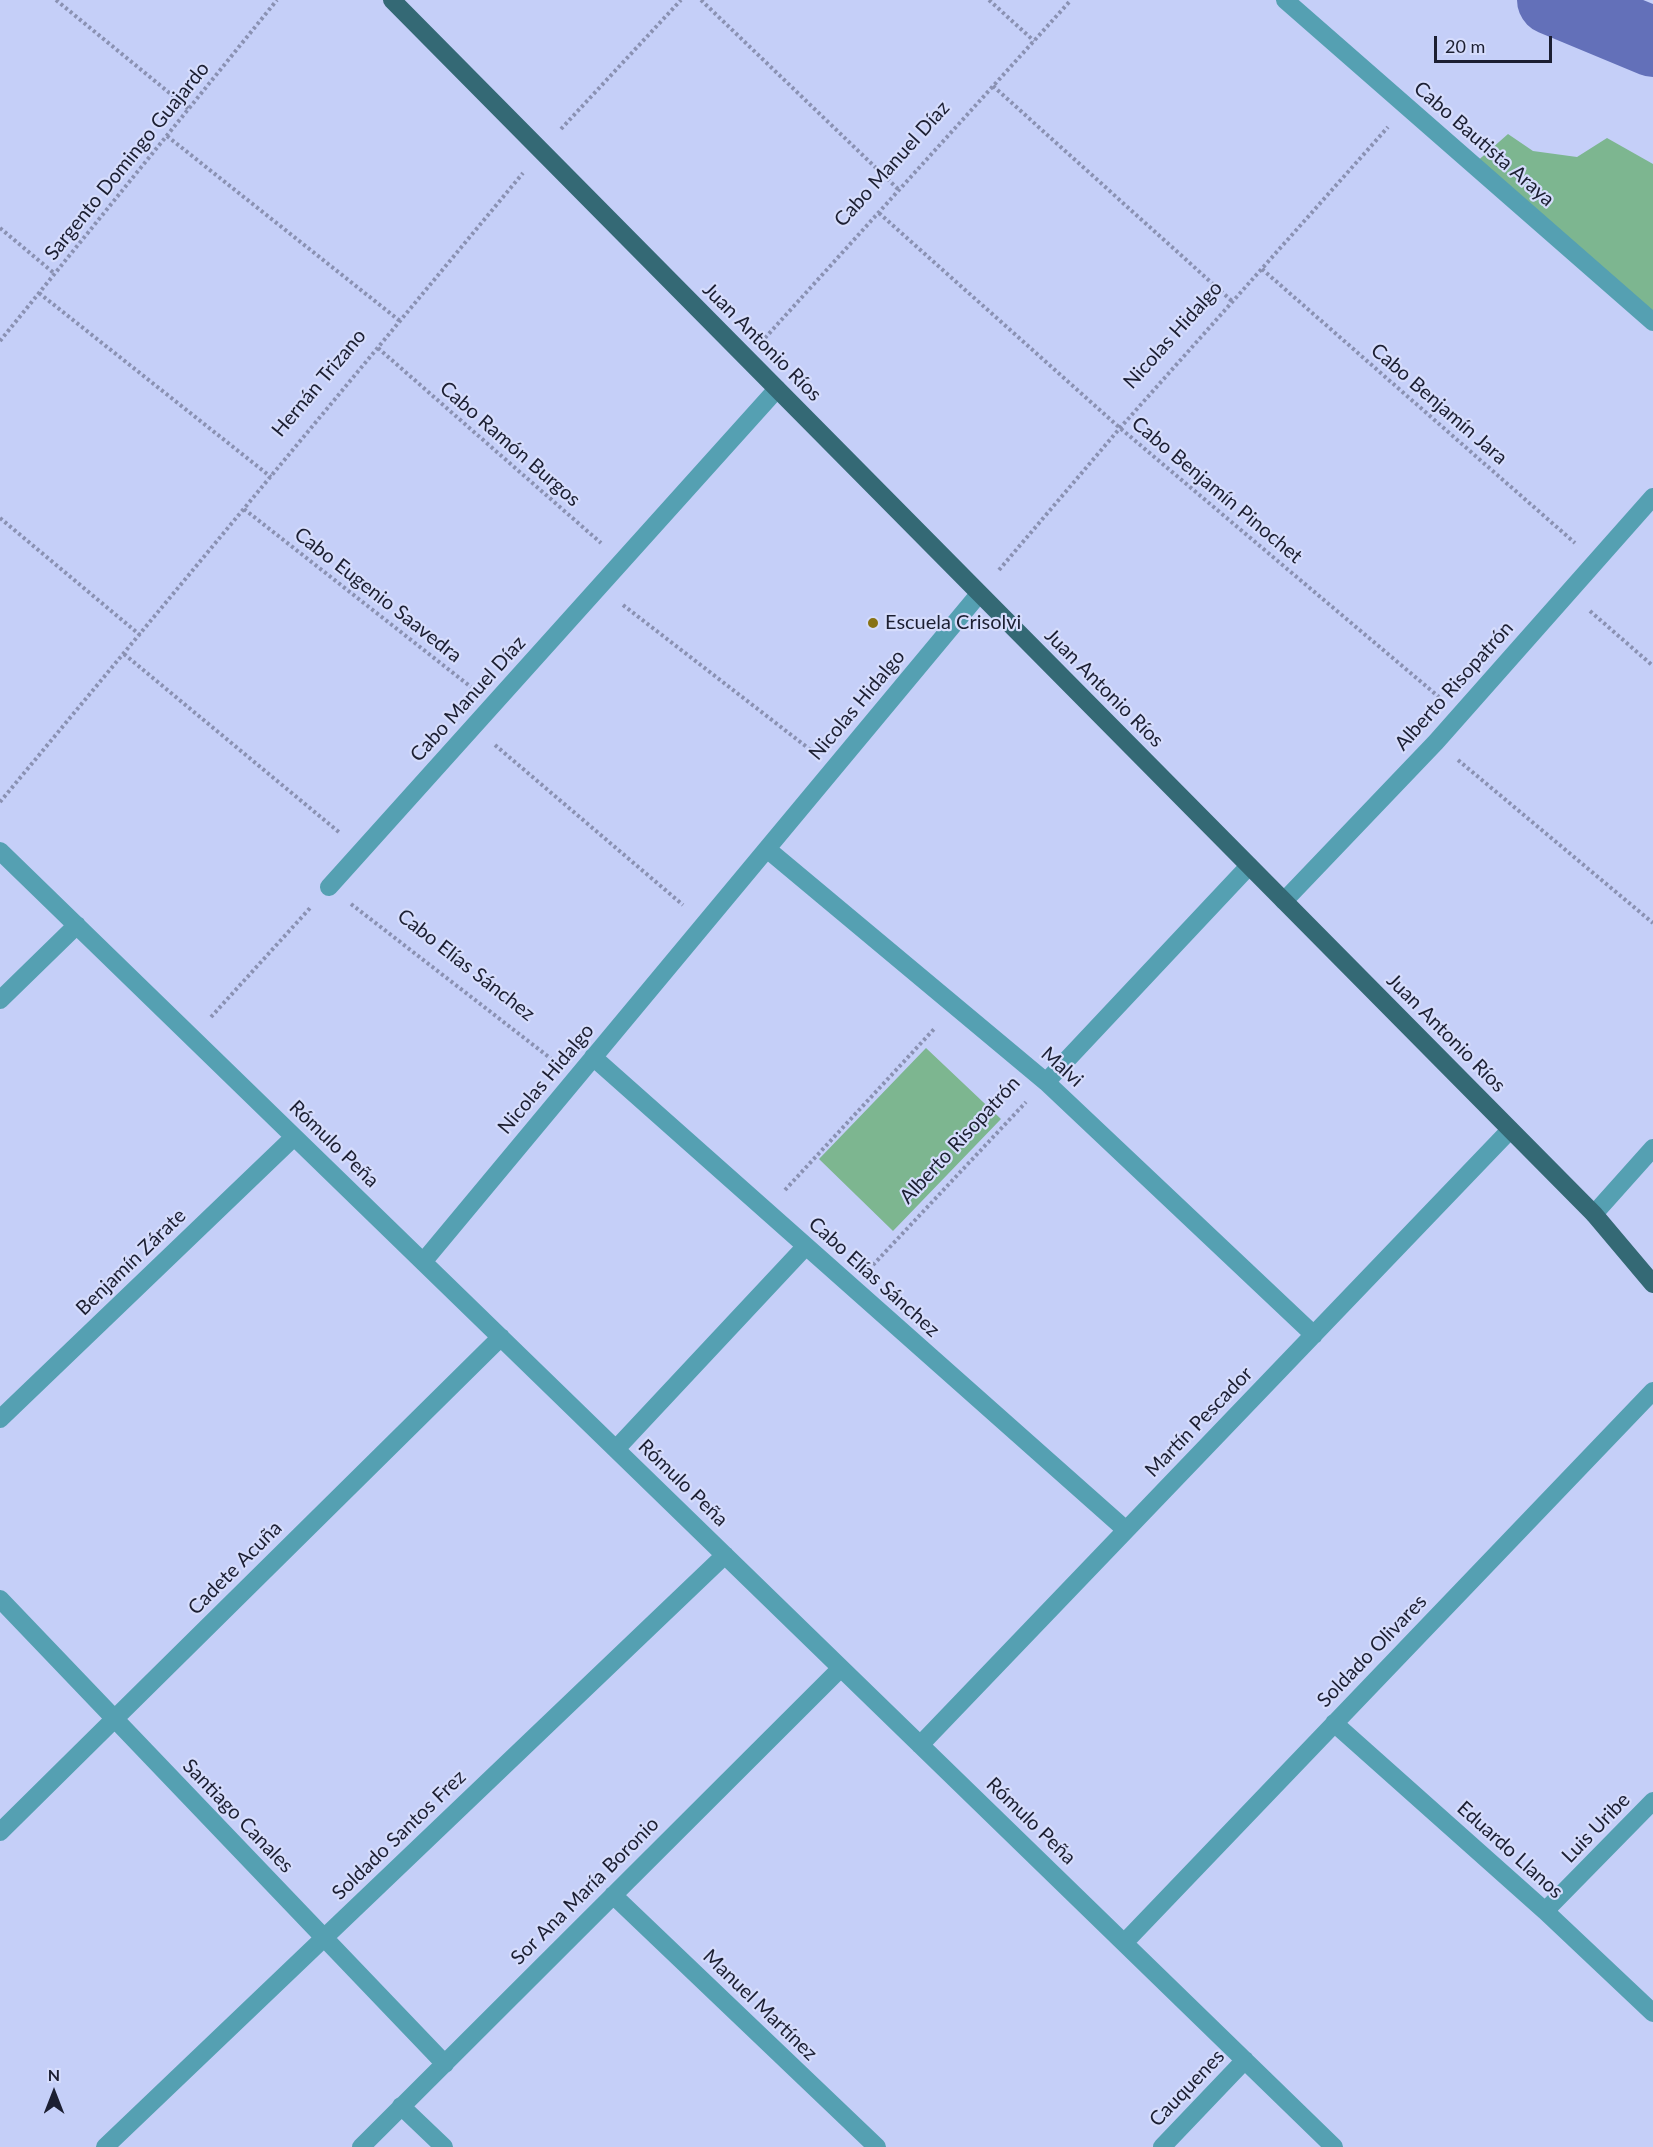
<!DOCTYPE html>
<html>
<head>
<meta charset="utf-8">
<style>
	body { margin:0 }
	#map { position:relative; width:1653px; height:2147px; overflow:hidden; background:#c5cff8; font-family:Lato,sans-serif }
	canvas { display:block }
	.north { position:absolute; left:24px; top:2063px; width:60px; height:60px; -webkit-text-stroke:4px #d5dcfc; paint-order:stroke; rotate:0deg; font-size:16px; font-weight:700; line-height:24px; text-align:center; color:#1c1f32 }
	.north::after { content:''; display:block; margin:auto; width:21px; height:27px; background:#1c1f32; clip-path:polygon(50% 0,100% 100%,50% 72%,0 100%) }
	.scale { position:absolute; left:1434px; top:36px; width:118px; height:27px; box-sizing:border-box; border:3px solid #1c1f32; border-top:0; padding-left:8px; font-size:18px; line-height:21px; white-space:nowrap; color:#1c1f32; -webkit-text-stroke:4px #d5dcfc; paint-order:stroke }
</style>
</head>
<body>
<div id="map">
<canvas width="1653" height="2147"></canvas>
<div class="north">N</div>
<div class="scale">20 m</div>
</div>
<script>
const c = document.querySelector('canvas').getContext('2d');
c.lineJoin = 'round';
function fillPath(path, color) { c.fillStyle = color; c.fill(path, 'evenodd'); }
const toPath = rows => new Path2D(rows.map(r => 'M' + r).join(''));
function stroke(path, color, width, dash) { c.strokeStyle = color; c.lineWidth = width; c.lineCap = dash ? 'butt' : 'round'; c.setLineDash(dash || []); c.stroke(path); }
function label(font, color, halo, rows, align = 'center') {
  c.font = font + ' Lato,sans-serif'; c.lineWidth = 4.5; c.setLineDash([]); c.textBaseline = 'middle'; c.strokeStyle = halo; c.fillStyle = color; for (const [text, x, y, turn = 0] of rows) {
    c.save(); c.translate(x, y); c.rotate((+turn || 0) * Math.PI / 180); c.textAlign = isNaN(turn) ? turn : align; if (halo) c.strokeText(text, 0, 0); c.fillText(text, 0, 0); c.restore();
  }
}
const green = toPath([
	[1508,134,1533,151,1577,157,1607,138,1653,164,1653,322,1474,164],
	[926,1048,1001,1119,893,1231,819,1159]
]);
const river = toPath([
	[1552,0,1653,42]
]);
const path = toPath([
	[56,0,189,109],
	[701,0,899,190],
	[989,0,1034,41],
	[993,86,1233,302],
	[561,129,681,0],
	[167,136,400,321],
	[879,213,1120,428,1439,697],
	[0,228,55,274],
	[1262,269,1575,543],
	[39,293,271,477],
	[765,338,1071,0],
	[0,341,277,0],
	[378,348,601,543],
	[244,509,471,687],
	[0,518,140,635],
	[999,570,1120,428,1388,127],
	[623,605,812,751],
	[1590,611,1653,666],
	[124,654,340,833],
	[495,745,683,905],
	[1458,760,1653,923],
	[0,802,523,173],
	[351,904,554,1061],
	[211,1017,311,907],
	[785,1190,935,1028],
	[873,1265,1026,1102]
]);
const minor = toPath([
	[1285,0,1653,322],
	[767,849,1046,1082,1314,1335],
	[0,851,1334,2147],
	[329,887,777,389],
	[1284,901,1436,742,1653,497],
	[0,1000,77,925],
	[593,1057,1126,1530],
	[1046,1082,1249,866],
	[1594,1214,1653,1148],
	[423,1262,979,594],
	[0,1419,294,1137],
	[616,1449,806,1246],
	[0,1599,445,2064],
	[1334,1723,1545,1911,1653,2013],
	[920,1745,1510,1130],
	[0,1832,501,1337],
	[613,1895,877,2147],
	[1545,1911,1653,1801],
	[1124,1943,1653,1391],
	[401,2106,444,2147],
	[105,2147,725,1555],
	[361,2147,841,1668],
	[1162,2147,1245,2060]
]);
const major = toPath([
	[392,0,1594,1214,1653,1284]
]);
const markers = [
	[873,623,6,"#887214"]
];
const streetNames = [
	["Cabo Bautista Araya",1484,144,41],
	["Sargento Domingo Guajardo",127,161,-51],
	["Cabo Manuel Díaz",892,164,-48],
	["Nicolas Hidalgo",1173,335,-48],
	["Juan Antonio Ríos",762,342,45],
	["Hernán Trizano",319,383,-50],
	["Cabo Benjamín Jara",1439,404,41],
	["Cabo Ramón Burgos",510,444,41],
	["Cabo Benjamín Pinochet",1217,490,40],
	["Cabo Eugenio Saavedra",378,595,38],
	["Alberto Risopatrón",1454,686,-48],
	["Juan Antonio Ríos",1104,688,45],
	["Cabo Manuel Díaz",468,699,-48],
	["Nicolas Hidalgo",857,705,-50],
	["Cabo Elías Sánchez",466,965,38],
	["Juan Antonio Ríos",1446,1033,45],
	["Malvi",1062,1067,42],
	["Nicolas Hidalgo",546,1079,-50],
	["Alberto Risopatrón",960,1140,-47],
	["Rómulo Peña",334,1144,44],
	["Benjamín Zárate",131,1262,-44],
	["Cabo Elías Sánchez",874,1277,42],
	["Martín Pescador",1199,1422,-46],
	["Rómulo Peña",683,1483,44],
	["Cadete Acuña",235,1568,-45],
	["Soldado Olivares",1372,1651,-46],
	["Santiago Canales",238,1816,46],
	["Rómulo Peña",1031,1821,44],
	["Luis Uribe",1596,1828,-46],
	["Soldado Santos Frez",399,1835,-44],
	["Eduardo Llanos",1510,1850,42],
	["Sor Ana María Boronio",585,1891,-45],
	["Manuel Martínez",760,2005,44],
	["Cauquenes",1187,2088,-46]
];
const poiNames = [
	["Escuela Crisolvi",885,623]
];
fillPath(green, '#7db690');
stroke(river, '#6370b9', 70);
stroke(path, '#8a91b2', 4, [3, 3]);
stroke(minor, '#55a0b2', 18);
stroke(major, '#346975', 18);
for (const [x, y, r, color] of markers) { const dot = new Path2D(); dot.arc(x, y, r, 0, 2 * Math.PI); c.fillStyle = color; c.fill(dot); stroke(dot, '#d5dcfc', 2); }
label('20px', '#1c1f32', '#d5dcfc', streetNames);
label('20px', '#1c1f32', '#d5dcfc', poiNames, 'left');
</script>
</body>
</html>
